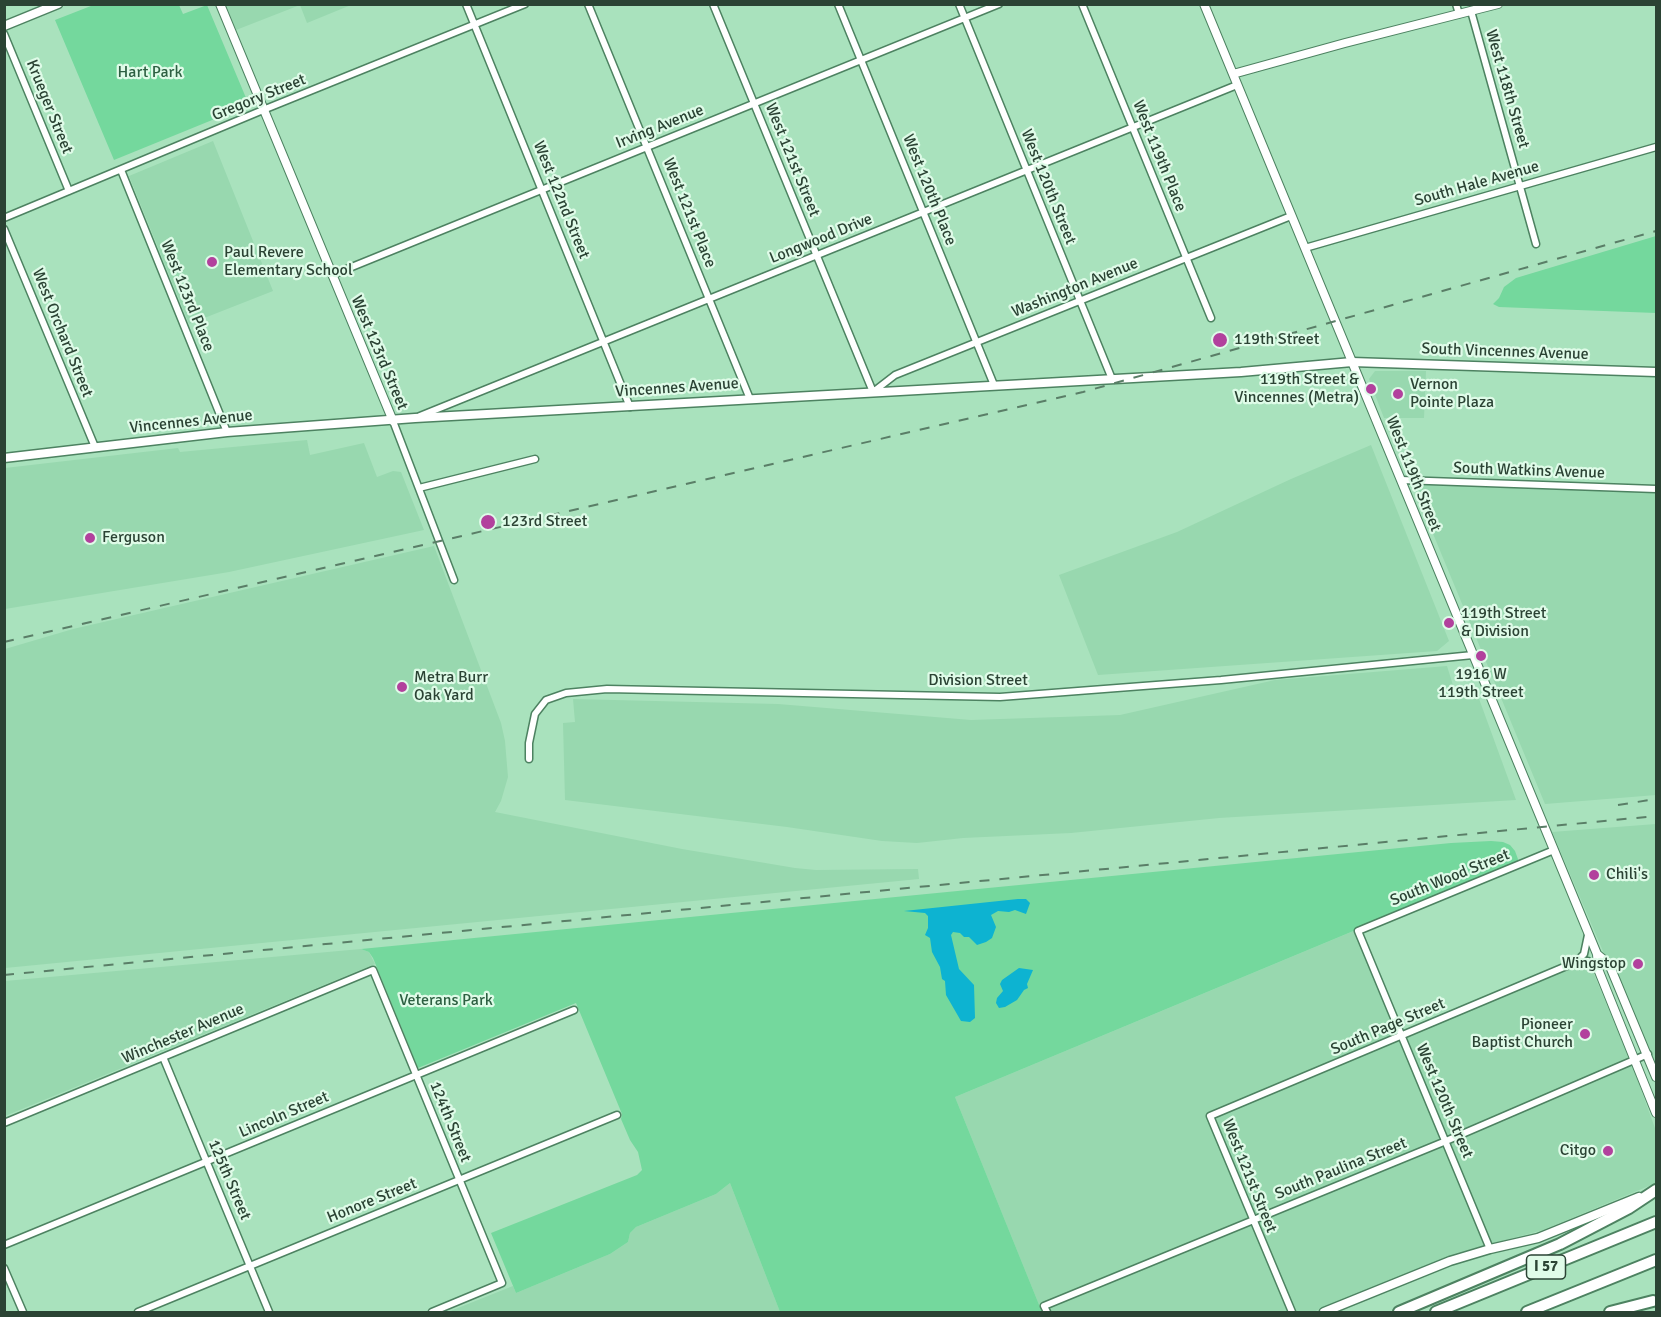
<!DOCTYPE html>
<html>
<head>
<meta charset="utf-8">
<style>
	body { margin:0 }
	#map { position:relative; width:1661px; height:1317px; overflow:hidden; background:#a9e2bd; font-family:Signika,sans-serif }
	canvas { display:block }
	.frame { position:absolute; inset:0; border:6px solid #2b4334; pointer-events:none }
</style>
</head>
<body>
<div id="map">
<canvas width="1661" height="1317"></canvas>
<div class="frame"></div>
</div>
<script>
const c = document.querySelector('canvas').getContext('2d');
c.lineJoin = 'round';
function fillPath(path, color) { c.fillStyle = color; c.fill(path, 'evenodd'); }
const toPath = rows => new Path2D(rows.map(r => 'M' + r).join(''));
function stroke(path, color, width, dash) { c.strokeStyle = color; c.lineWidth = width; c.lineCap = dash ? 'butt' : 'round'; c.setLineDash(dash || []); c.stroke(path); }
function label(font, color, halo, rows, align = 'center') {
  c.font = font + ' Signika,sans-serif'; c.lineWidth = 4.5; c.setLineDash([]); c.textBaseline = 'middle'; c.strokeStyle = halo; c.fillStyle = color; for (const [text, x, y, turn = 0] of rows) {
    c.save(); c.translate(x, y); c.rotate((+turn || 0) * Math.PI / 180); c.textAlign = isNaN(turn) ? turn : align; if (halo) c.strokeText(text, 0, 0); c.fillText(text, 0, 0); c.restore();
  }
}
const built = toPath([
	[226,5,351,5,307,23,300,5,236,30],
	[213,141,273,291,189,324,129,176],
	[1375,371,1426,371,1424,418,1384,418,1369,379],
	[307,440,310,455,364,443,377,477,393,471,401,472,424,530,229,572,5,609,5,468,178,448,180,452],
	[1371,445,1449,641,1437,651,1098,675,1059,575,1177,532,1291,479],
	[1412,483,1656,491,1656,795,1545,804],
	[434,546,501,723,505,741,508,777,501,801,495,812,682,849,795,868,816,870,918,869,919,879,5,968,5,649,73,629],
	[1447,666,1457,698,1478,696,1516,800,1219,818,1071,833,963,838,917,843,882,841,787,827,565,800,563,723,575,722,573,699,778,704,971,720,1120,715,1275,680],
	[1656,824,1656,1075,1552,832],
	[1356,930,1401,1038,1588,960,1631,1062,1656,1131,1656,1183,1543,1230,1457,1253,1313,1312,1042,1312,955,1097],
	[361,949,369,952,375,964,5,1116,5,981],
	[730,1183,780,1312,448,1312,513,1286,516,1293,610,1254,628,1242,630,1233,636,1227,716,1194]
]);
const green = toPath([
	[96,4,179,5,183,14,207,5,249,105,114,160,55,20],
	[1656,236,1656,313,1499,307,1493,304,1499,298,1504,287,1516,278],
	[1491,841,1503,842,1510,845,1515,851,1519,862,955,1097,1042,1312,780,1312,730,1183,716,1194,636,1227,630,1233,628,1242,610,1254,516,1293,491,1233,637,1175,642,1170,638,1152,630,1140,621,1119,622,1114,576,1003,418,1068,373,958,369,952,361,949,1451,843]
]);
const water = toPath([
	[1018,899,1026,899,1030,903,1026,914,1015,910,1009,912,998,911,991,915,996,927,992,938,986,942,977,945,969,937,964,937,960,933,953,932,951,935,959,969,974,985,975,1018,970,1022,961,1021,946,995,945,981,942,979,940,967,932,952,930,938,925,935,928,928,928,916,925,913,904,911],
	[1019,968,1033,970,1027,984,1028,988,1024,990,1017,1000,1005,1007,999,1008,996,1003,997,998,1003,991,1000,984,1002,980]
]);
const minor = toPath([
	[466,4,630,407],
	[588,4,750,399],
	[713,4,873,392,895,375,1291,216],
	[838,4,994,385],
	[959,4,1112,379],
	[1082,4,1211,318],
	[1456,4,1459,14],
	[1471,11,1536,244],
	[4,34,69,191],
	[121,170,227,432],
	[4,218,263,110,525,4],
	[4,229,95,447],
	[1305,248,1656,147],
	[332,275,999,4],
	[420,416,1237,85],
	[393,421,454,580],
	[1401,480,1656,489],
	[419,488,535,459],
	[529,759,529,743,535,714,546,700,566,693,607,689,1000,697,1221,680,1473,655],
	[1576,962,1584,954,1588,935],
	[163,1057,269,1312],
	[4,1123,373,970,502,1283,432,1312],
	[4,1245,574,1010],
	[1490,1249,1358,931,1554,850],
	[4,1268,23,1312],
	[138,1312,617,1115],
	[1047,1312,1044,1306,1446,1141,1648,1054],
	[1292,1312,1210,1116,1576,962,1588,961,1598,969]
]);
const tertiary = toPath([
	[220,4,393,421],
	[1204,4,1597,954,1598,969,1656,1113],
	[1233,74,1345,43,1498,4],
	[1597,954,1609,964,1656,1077]
]);
const secondary = toPath([
	[4,26,58,4],
	[4,458,227,432,415,418,1241,372,1352,362,1656,372],
	[1324,1312,1450,1261,1490,1249,1538,1238,1639,1197]
]);
const motorway = toPath([
	[1399,1312,1560,1244,1629,1208,1656,1190],
	[1436,1312,1656,1222],
	[1527,1312,1656,1260],
	[1610,1312,1653,1301]
]);
const rail = toPath([
	[4,642,1083,392,1656,231],
	[1618,805,1656,799],
	[4,975,1656,816]
]);
const markers = [
	[212,262,6,"#b2419d"],
	[1220,340,8,"#b2419d"],
	[1371,389,6,"#b2419d"],
	[1398,394,6,"#b2419d"],
	[488,522,8,"#b2419d"],
	[90,538,6,"#b2419d"],
	[1449,623,6,"#b2419d"],
	[1481,656,6,"#b2419d"],
	[402,687,6,"#b2419d"],
	[1594,875,6,"#b2419d"],
	[1638,964,6,"#b2419d"],
	[1585,1034,6,"#b2419d"],
	[1608,1151,6,"#b2419d"]
];
const shields = [
	[1546,1267,39]
];
const shieldNames = [
	["I 57",1546,1267]
];
const parkNames = [
	["Hart Park",150,73],
	["Veterans Park",446,1001]
];
const streetNames = [
	["West 118th Street",1507,89,74],
	["Gregory Street",259,98,-22],
	["Krueger Street",49,107,68],
	["Irving Avenue",660,127,-22],
	["West 119th Place",1159,156,68],
	["West 121st Street",792,160,68],
	["South Hale Avenue",1477,184,-16],
	["West 120th Street",1048,187,68],
	["West 120th Place",929,190,68],
	["West 122nd Street",561,200,68],
	["West 121st Place",689,213,68],
	["Longwood Drive",821,239,-22],
	["Washington Avenue",1075,288,-22],
	["West 123rd Place",187,296,68],
	["West Orchard Street",62,333,68],
	["South Vincennes Avenue",1505,352,2],
	["West 123rd Street",379,353,67],
	["Vincennes Avenue",677,388,-4],
	["Vincennes Avenue",191,422,-6],
	["South Watkins Avenue",1529,471,2],
	["West 119th Street",1413,474,68],
	["Division Street",978,681],
	["South Wood Street",1450,878,-22],
	["South Page Street",1388,1027,-23],
	["Winchester Avenue",183,1034,-23],
	["West 120th Street",1444,1101,67],
	["Lincoln Street",284,1115,-23],
	["124th Street",450,1122,68],
	["South Paulina Street",1341,1169,-22],
	["West 121st Street",1249,1176,68],
	["125th Street",229,1180,67],
	["Honore Street",372,1201,-22]
];
const poiNames = [
	["Paul Revere",224,253],
	["Elementary School",224,271],
	["119th Street",1234,340],
	["119th Street &",1359,380,"right"],
	["Vincennes (Metra)",1359,398,"right"],
	["Vernon",1410,385],
	["Pointe Plaza",1410,403],
	["123rd Street",502,522],
	["Ferguson",102,538],
	["119th Street",1461,614],
	["& Division",1461,632],
	["1916 W",1481,675,"center"],
	["119th Street",1481,693,"center"],
	["Metra Burr",414,678],
	["Oak Yard",414,696],
	["Chili's",1606,875],
	["Wingstop",1626,964,"right"],
	["Pioneer",1573,1025,"right"],
	["Baptist Church",1573,1043,"right"],
	["Citgo",1596,1151,"right"]
];
fillPath(built, '#98d8af');
fillPath(green, '#74d89d');
fillPath(water, '#0db3d1');
stroke(minor, '#4d8261', 9);
stroke(tertiary, '#4d8261', 10);
stroke(secondary, '#4d8261', 11);
stroke(motorway, '#4d8261', 14);
stroke(minor, '#fff', 6);
stroke(tertiary, '#fff', 8);
stroke(secondary, '#fff', 8);
stroke(motorway, '#fff', 10);
stroke(rail, '#5a7e67', 2, [10, 10]);
for (const [x, y, r, color] of markers) { const dot = new Path2D(); dot.arc(x, y, r, 0, 2 * Math.PI); c.fillStyle = color; c.fill(dot); stroke(dot, '#dffbe8', 2); }
for (const [x, y, w] of shields) { const box = new Path2D(); box.roundRect(x - w / 2, y - 12, w, 24, 4.5); c.fillStyle = '#dffbe8'; c.fill(box); stroke(box, '#2b4334', 1.5); }
label('bold 15px', '#2b4334', null, shieldNames);
label('16px', '#2d6042', '#dffbe8', parkNames);
label('16px', '#2b4334', '#dffbe8', streetNames);
label('16px', '#2b4334', '#dffbe8', poiNames, 'left');
</script>
</body>
</html>
